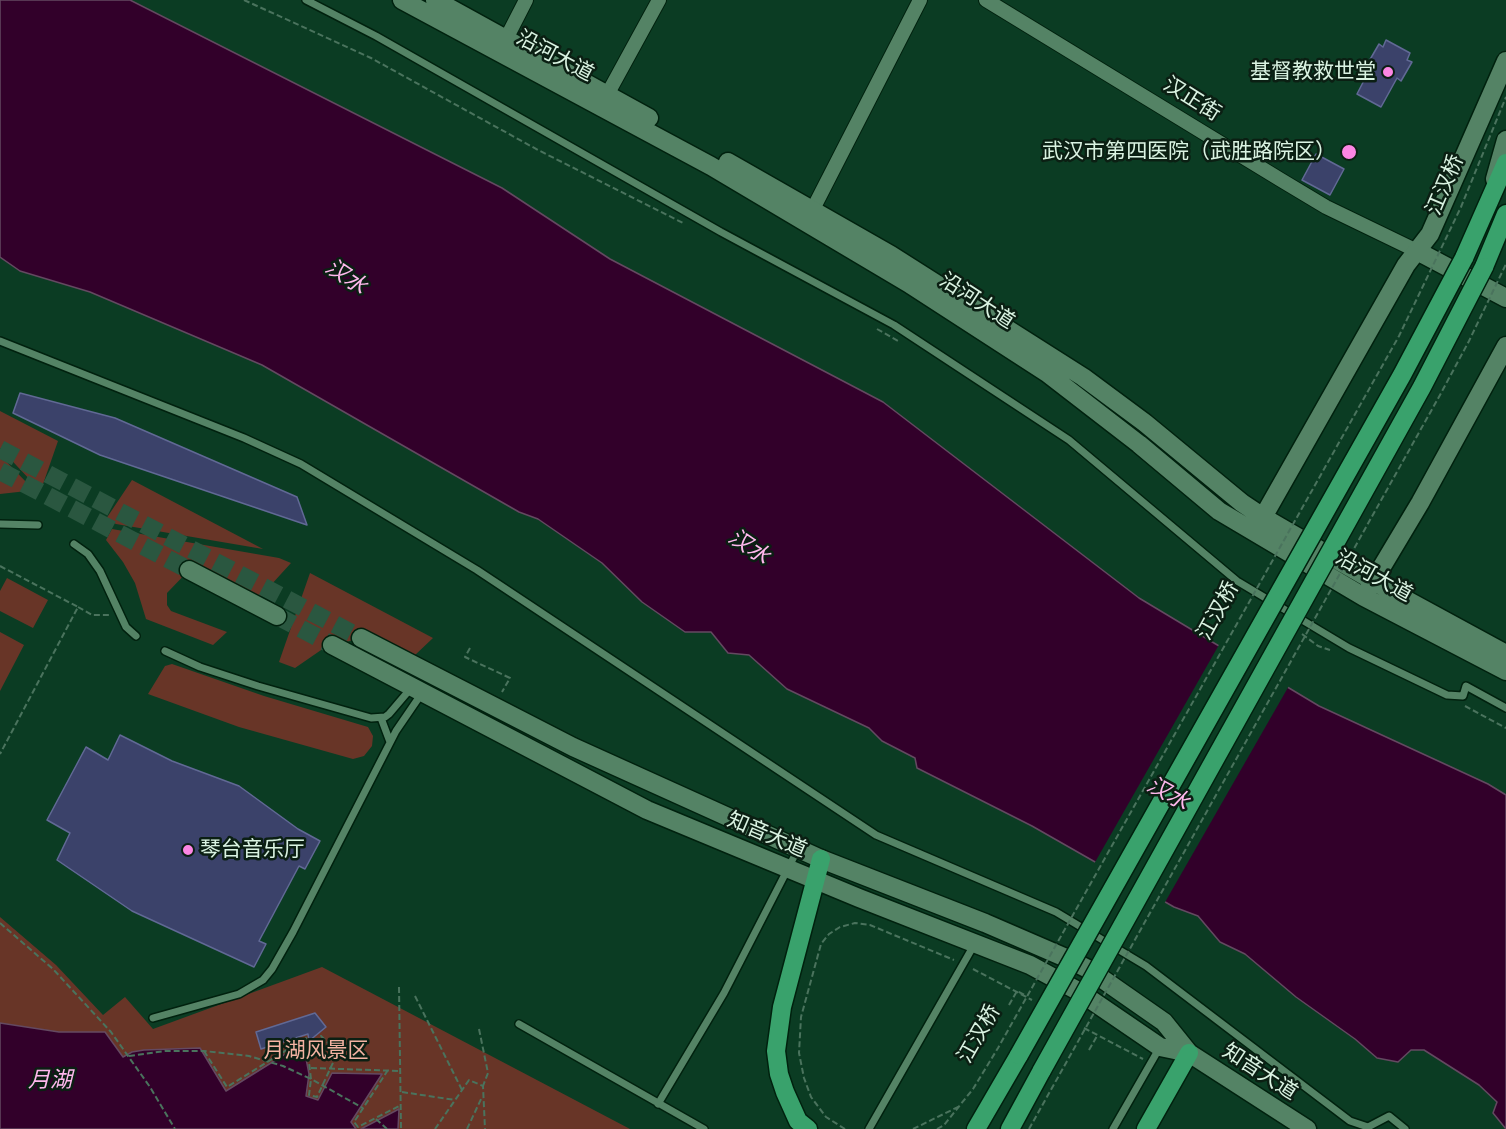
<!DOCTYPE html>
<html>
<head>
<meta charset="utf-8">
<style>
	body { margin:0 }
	canvas { display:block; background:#0b3c23 }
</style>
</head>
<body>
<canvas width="1506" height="1129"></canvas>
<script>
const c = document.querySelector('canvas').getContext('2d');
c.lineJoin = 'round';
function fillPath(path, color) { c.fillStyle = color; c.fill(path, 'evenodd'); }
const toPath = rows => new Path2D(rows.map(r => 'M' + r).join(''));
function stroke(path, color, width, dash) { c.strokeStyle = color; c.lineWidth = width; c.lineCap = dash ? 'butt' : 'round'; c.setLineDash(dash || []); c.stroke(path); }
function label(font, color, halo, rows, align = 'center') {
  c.font = font + ' "Alegreya Sans","Noto Sans SC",sans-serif'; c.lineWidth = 5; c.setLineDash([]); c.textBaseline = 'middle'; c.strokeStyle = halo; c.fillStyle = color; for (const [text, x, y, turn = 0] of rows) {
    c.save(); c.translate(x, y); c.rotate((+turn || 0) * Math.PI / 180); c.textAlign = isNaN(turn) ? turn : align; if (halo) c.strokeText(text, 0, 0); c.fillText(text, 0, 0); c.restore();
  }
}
const green = toPath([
	[0,411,58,441,42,487,33,483,0,448],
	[0,455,28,484,27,491,0,494],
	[132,480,263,549,116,524,106,519],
	[112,529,279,558,291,563,260,597,192,567,167,593,167,605,171,611,227,632,213,645,146,619,135,583,123,562,106,540],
	[310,573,433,638,414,656,361,638,324,648,295,668,279,662],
	[7,578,48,600,33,628,0,611,0,591],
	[0,632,24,645,0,691],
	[172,664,264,696,368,727,373,736,372,746,364,756,353,759,239,727,148,694,165,666],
	[0,917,56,965,103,1015,125,997,153,1029,322,967,630,1129,0,1129]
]);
const water = toPath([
	[0,0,130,0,502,188,610,259,883,402,1139,598,1319,706,1488,784,1506,795,1506,1129,1493,1113,1497,1102,1479,1085,1424,1050,1411,1050,1398,1062,1377,1058,1355,1039,1296,997,1245,954,1220,942,1198,916,1174,907,1032,826,917,768,915,758,882,741,869,728,787,689,749,655,728,653,711,632,685,632,642,602,602,563,538,519,519,512,262,365,90,292,20,271,0,257,0,0],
	[0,1023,59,1032,105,1032,123,1057,132,1052,144,1050,200,1048,226,1091,303,1043,309,1074,306,1096,318,1100,332,1073,382,1074,351,1122,356,1129,0,1129,0,1023],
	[399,1109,398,1129,361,1129,399,1109]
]);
const pier = toPath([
	[1220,643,1290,684,1164,904,1094,864]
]);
const building = toPath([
	[1386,40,1410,53,1407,60,1412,62,1401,81,1397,78,1381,107,1357,94,1372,65,1368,63,1379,44,1383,47,1386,40],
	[1316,154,1344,169,1330,195,1302,180,1316,154],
	[20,393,115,418,297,497,307,525,100,455,13,413,20,393],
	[120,735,172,761,239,786,298,829,320,841,305,869,299,866,259,941,266,944,254,967,132,911,57,860,70,833,47,820,86,747,108,760,120,735],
	[315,1013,326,1027,309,1041,308,1034,261,1049,256,1032,315,1013]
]);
const secondaryTunnel = toPath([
	[0,449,361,638],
	[0,471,189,570],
	[277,616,332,645]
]);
const path = toPath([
	[244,0,371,58,538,150,683,223],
	[877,329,898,341],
	[0,566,78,607,0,754],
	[78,607,92,615,109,615],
	[1302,634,1318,646,1330,650],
	[470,648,465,657,510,678,502,692],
	[1465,706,1506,728],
	[0,923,53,969,111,1032,150,1087,175,1129],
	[973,969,1032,1000],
	[399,987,401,1129],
	[415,996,462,1090],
	[1084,1028,1143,1059],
	[479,1029,488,1073,483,1086],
	[1089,1050,1097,1036,1096,1035],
	[204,1051,227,1087,306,1038,311,1079,363,1108],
	[129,1056,165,1051,204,1051,249,1056,283,1066,311,1079,309,1095,317,1097,338,1052,321,1036,307,1048],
	[311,1068,401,1071],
	[388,1070,354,1122,358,1127,401,1105],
	[402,1092,455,1100],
	[376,1119,387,1129],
	[435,1129,469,1080,483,1086,485,1129],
	[467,1129,482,1097],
	[913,1129,960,1106]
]);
const lane = toPath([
	[306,0,376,36,721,232,894,325,1069,440,1237,581,1349,648,1447,695,1463,696,1466,686,1506,708],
	[0,341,244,438,301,464,477,570,876,835,1056,912,1146,966,1350,1121,1368,1127,1389,1116,1405,1129],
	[0,524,38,525],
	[74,544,88,554,100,571,126,627,136,636],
	[165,651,200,667,258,686,371,718,385,717,389,714,412,687],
	[381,718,390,742],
	[153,1018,239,994,263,980,272,969,293,932,396,731,422,693],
	[519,1024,704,1129],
	[658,1104,724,993,798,849],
	[869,1129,974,945],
	[1113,1129,1160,1047]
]);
const street = toPath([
	[986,0,1281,180,1326,207,1417,251],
	[506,39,526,0],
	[607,95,659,0],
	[813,209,920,0]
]);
const secondary = toPath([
	[402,0,711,166,908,283,1047,373,1139,444,1219,511,1364,597,1506,671],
	[435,0,649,118],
	[728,162,891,255,1083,377,1145,423,1242,503,1263,517,1401,597,1506,654],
	[1495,179,1506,140],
	[1417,251,1506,298],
	[1258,526,1406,265,1430,234,1506,61],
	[189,570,277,616],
	[1368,590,1420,503,1506,346],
	[361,638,573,747,821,859,985,923,1066,958,1088,969,1164,1022,1189,1053,1307,1129],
	[332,645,647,810,859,898,1030,965,1078,991,1160,1047,1189,1053]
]);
const primary = toPath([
	[1464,258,1506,163],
	[1484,267,1506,214],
	[808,1129,798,1121,785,1092,779,1074,776,1051,782,1007,821,859],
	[976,1129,1019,1055],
	[1010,1129,1042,1070],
	[1146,1129,1189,1053]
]);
const pathBridge = toPath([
	[1009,1005,1017,991,1027,996],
	[845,1129,826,1117,811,1097,804,1078,799,1053,801,1017,821,944,829,934,840,927,855,923,870,925,954,960],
	[937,1129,944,1125,973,1089,998,1048,1399,336,1461,207,1506,97],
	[1029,1129,1440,395,1469,341,1506,264]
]);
const primaryBridge = toPath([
	[1019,1055,1402,375,1464,258],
	[1042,1070,1422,387,1484,267]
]);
const markers = [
	[1388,72,6,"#fc86e3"],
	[1349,152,8,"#fc86e3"],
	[188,850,6,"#fc86e3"]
];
const streetNames = [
	["沿河大道",555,56,28],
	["汉正街",1192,99,32],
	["江汉桥",1445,185,-67],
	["沿河大道",977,301,33],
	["沿河大道",1374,576,29],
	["江汉桥",1218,611,-61],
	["知音大道",767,835,23],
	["江汉桥",979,1034,-60],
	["知音大道",1260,1072,33]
];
const poiNames = [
	["基督教救世堂",1376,72],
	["武汉市第四医院（武胜路院区）",1336,152],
	["琴台音乐厅",200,850,"left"]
];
const parkNames = [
	["月湖风景区",316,1051]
];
const waterNames = [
	["汉水",346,277,34],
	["汉水",749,547,34],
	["汉水",1168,794,29],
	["月湖",50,1080]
];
fillPath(green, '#683527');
fillPath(water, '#32002a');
stroke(water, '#644961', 1.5);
fillPath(pier, '#0b3c23');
fillPath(building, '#3b426a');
stroke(building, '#616995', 1.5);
stroke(secondaryTunnel, '#2a5740', 18, [18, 9]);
stroke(lane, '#00210e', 10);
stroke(street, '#00210e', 16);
stroke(secondary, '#00210e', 21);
stroke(primary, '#00210e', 21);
stroke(path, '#4a735d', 2, [6, 3]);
stroke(lane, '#548365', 7);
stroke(street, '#548365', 14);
stroke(secondary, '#548365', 18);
stroke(primary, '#39a26c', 18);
stroke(primaryBridge, '#00210e', 21, []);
stroke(pathBridge, '#4a735d', 2, [6, 3]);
stroke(primaryBridge, '#39a26c', 18);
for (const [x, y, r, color] of markers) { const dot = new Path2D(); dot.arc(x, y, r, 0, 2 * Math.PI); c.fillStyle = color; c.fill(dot); stroke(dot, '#0b1f13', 2); }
label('21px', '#daf3e2', '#0b1f13', streetNames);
label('21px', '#daf3e2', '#0b1f13', poiNames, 'right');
label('21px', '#f3b3a2', '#0b1f13', parkNames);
label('italic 22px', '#ffb8ed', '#0b1f13', waterNames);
</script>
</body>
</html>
